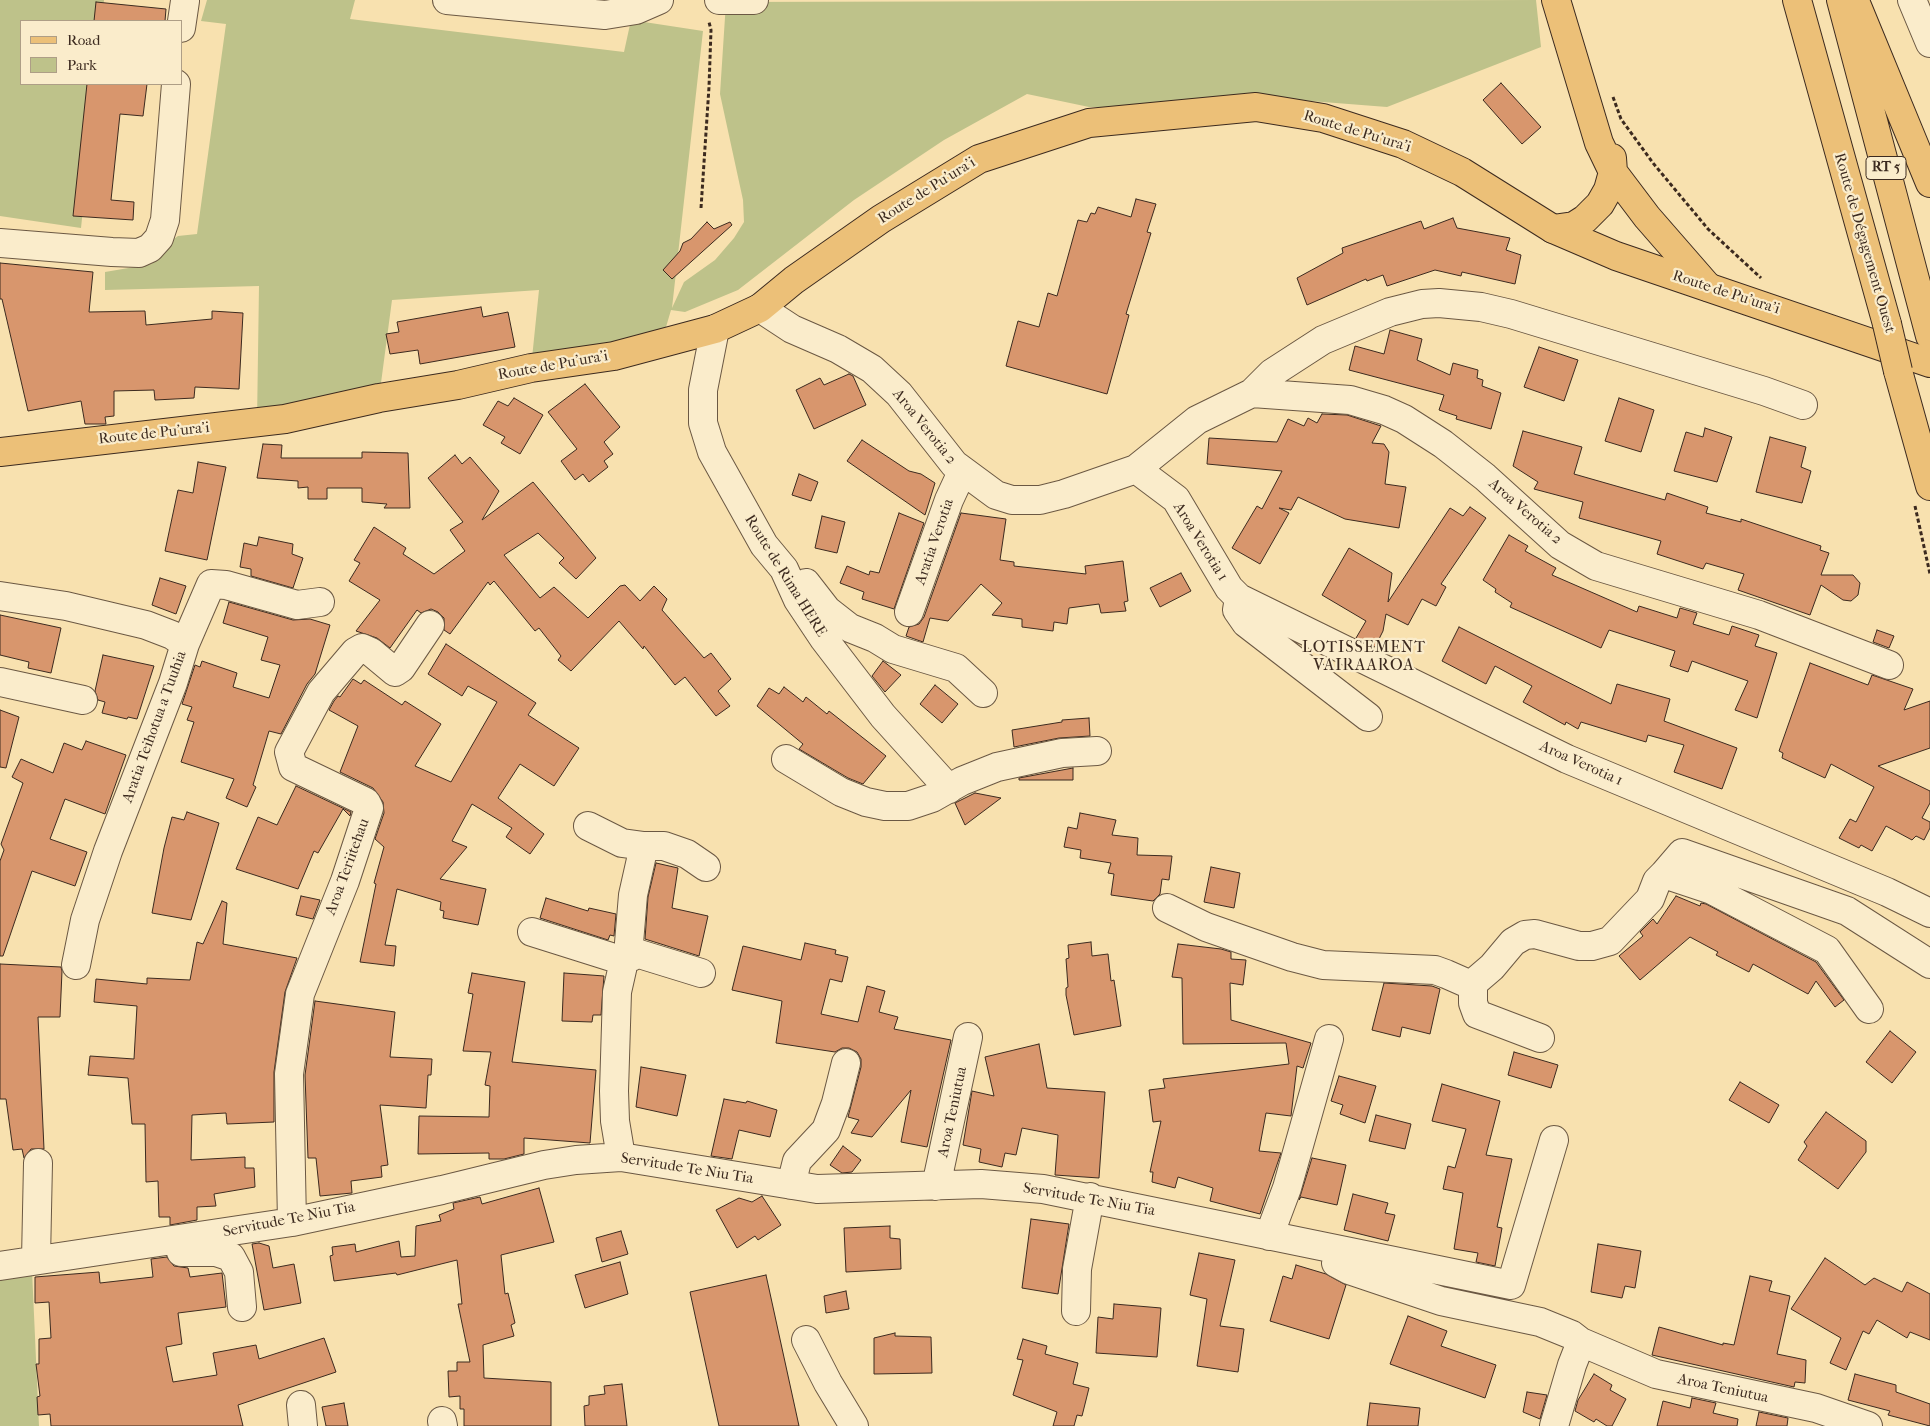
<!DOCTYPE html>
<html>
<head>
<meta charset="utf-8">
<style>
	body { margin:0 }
	#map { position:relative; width:1930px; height:1426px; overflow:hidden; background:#f8e1af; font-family:"IM FELL French Canon",serif }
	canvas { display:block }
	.legend { position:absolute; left:20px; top:20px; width:162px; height:65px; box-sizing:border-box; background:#faeccb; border:1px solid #ae9e86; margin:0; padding:6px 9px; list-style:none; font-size:15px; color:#3c2a1f }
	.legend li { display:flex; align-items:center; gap:10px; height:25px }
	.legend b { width:25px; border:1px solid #ae9e86 }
</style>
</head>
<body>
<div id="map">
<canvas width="1930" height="1426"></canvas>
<ul class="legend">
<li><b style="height:6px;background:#ecc078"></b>Road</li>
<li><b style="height:14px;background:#bec28a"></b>Park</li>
</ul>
</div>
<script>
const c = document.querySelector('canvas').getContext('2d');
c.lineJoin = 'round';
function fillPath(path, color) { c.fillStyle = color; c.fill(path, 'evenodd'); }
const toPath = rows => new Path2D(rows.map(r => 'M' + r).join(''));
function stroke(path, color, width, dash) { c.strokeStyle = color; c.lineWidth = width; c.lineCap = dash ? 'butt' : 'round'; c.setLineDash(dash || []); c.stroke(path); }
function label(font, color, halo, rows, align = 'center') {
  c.font = font + ' "IM FELL French Canon",serif'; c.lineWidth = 4.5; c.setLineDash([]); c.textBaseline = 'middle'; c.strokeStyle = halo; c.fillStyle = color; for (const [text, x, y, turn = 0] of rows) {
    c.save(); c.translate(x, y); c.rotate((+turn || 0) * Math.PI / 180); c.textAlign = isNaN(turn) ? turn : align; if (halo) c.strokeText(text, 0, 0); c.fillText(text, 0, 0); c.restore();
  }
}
const green = toPath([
	[0,0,104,0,102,21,21,21,21,84,96,84,81,228,0,216],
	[207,0,355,0,350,19,624,52,631,20,703,31,672,308,684,282,715,260,734,238,744,222,743,200,720,94,726,2,1536,0,1541,47,1387,107,1259,97,1126,107,1089,107,1027,94,944,140,854,200,738,290,685,312,671,310,661,344,531,368,539,290,392,300,379,398,257,422,259,286,105,290,105,272,152,264,157,250,178,236,197,234,226,24,201,21],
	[32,1270,39,1426,0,1426,0,1278]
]);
const building = toPath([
	[96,2,166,9,165,21,94,21,96,2],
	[1501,83,1541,127,1522,144,1483,100,1501,83],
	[87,84,147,84,143,116,120,114,111,200,134,202,133,220,73,216,87,84],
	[1136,199,1156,204,1147,232,1151,233,1126,314,1129,315,1107,394,1006,366,1018,321,1039,327,1048,293,1057,296,1078,220,1087,222,1091,213,1095,214,1098,207,1131,217,1136,199],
	[1453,218,1457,228,1510,238,1506,250,1521,255,1515,284,1462,272,1461,276,1435,270,1387,286,1383,275,1367,281,1366,279,1307,305,1297,278,1343,253,1342,248,1421,221,1424,229,1453,218],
	[707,222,714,229,730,222,732,225,672,279,663,270,680,251,683,243,691,239,707,222],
	[0,263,93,272,89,312,145,311,146,325,212,319,212,311,243,313,239,389,195,387,194,398,155,400,154,390,114,391,114,416,105,417,106,424,85,424,81,401,28,411,2,299,0,299,0,263],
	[481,307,483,317,508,312,515,347,420,364,418,350,390,354,386,334,399,332,397,322,481,307],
	[1390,330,1422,339,1417,360,1450,375,1453,363,1478,370,1477,378,1483,380,1482,386,1501,393,1491,429,1456,419,1457,416,1439,410,1444,395,1349,370,1355,346,1384,354,1390,330],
	[1539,347,1578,360,1564,401,1524,387,1539,347],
	[849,374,853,376,866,405,814,429,796,390,820,378,824,385,849,374],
	[585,384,620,427,604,442,613,454,604,461,608,467,589,482,583,474,575,480,561,461,577,449,548,412,585,384],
	[514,398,543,415,520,454,501,443,505,437,483,425,498,401,508,406,514,398],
	[1619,398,1654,410,1641,452,1605,441,1619,398],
	[1322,414,1347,415,1381,426,1372,443,1384,444,1389,452,1385,484,1406,487,1399,528,1345,519,1298,497,1291,510,1279,508,1289,513,1260,564,1232,548,1257,506,1262,509,1282,471,1207,464,1209,438,1277,442,1288,419,1304,426,1308,418,1317,423,1322,414],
	[1705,428,1732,437,1717,482,1674,471,1686,432,1703,437,1705,428],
	[1523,431,1582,447,1574,474,1665,500,1667,493,1708,507,1706,513,1741,522,1741,519,1821,546,1820,550,1829,553,1821,575,1853,575,1860,583,1858,595,1851,601,1843,600,1821,585,1810,615,1738,590,1744,574,1706,563,1703,569,1657,554,1661,541,1579,518,1583,502,1534,489,1538,482,1513,466,1523,431],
	[1770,437,1806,447,1801,467,1811,471,1802,503,1756,492,1770,437],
	[862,440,909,471,921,474,935,483,925,515,847,461,862,440],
	[263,444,282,445,281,458,362,458,362,452,408,453,410,508,384,508,387,504,362,502,362,488,327,488,327,499,308,499,308,487,298,488,298,481,257,478,263,444],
	[455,455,462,464,470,457,499,491,482,520,533,482,596,558,576,579,559,563,564,558,538,533,504,555,540,598,554,587,588,618,620,586,625,585,640,601,654,586,667,599,662,610,704,658,711,653,731,679,718,691,730,706,716,716,685,677,675,685,644,646,643,649,619,621,571,671,558,660,561,656,539,628,535,631,494,581,490,585,488,582,450,634,444,630,444,618,438,612,431,609,421,613,417,610,390,648,377,638,356,631,380,600,349,581,360,563,354,560,374,527,406,548,403,554,434,574,465,551,450,530,463,522,428,478,455,455],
	[198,462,226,467,207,560,165,551,178,490,193,493,198,462],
	[799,474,818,482,811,501,792,495,799,474],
	[1470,507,1486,518,1441,584,1446,587,1436,606,1422,599,1408,625,1386,614,1383,631,1375,647,1356,638,1366,621,1322,595,1349,548,1392,573,1388,602,1450,508,1463,516,1470,507],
	[899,513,924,523,894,609,862,599,864,592,840,583,847,566,869,575,870,571,879,573,899,513],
	[961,513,1006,519,1000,560,1014,562,1014,566,1086,574,1085,566,1123,561,1128,601,1124,602,1126,611,1101,613,1099,604,1069,608,1067,624,1054,622,1053,631,1022,627,1022,619,992,615,1002,603,981,584,948,621,930,618,923,642,906,636,909,627,919,624,924,617,961,513],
	[822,516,845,522,837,553,815,548,822,516],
	[1509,535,1528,546,1525,551,1556,568,1552,575,1637,612,1639,606,1677,618,1680,608,1697,613,1693,624,1729,635,1732,626,1759,635,1755,646,1777,653,1757,718,1735,710,1748,681,1692,661,1688,672,1670,666,1675,651,1609,630,1601,648,1510,607,1512,603,1495,592,1496,589,1483,580,1509,535],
	[259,537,293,544,292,554,303,558,293,588,251,576,251,569,240,567,244,543,257,546,259,537],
	[1181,573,1191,591,1160,607,1150,588,1181,573],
	[160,578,186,586,176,614,152,605,160,578],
	[229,602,293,620,310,619,330,625,315,674,307,684,281,734,269,731,253,785,256,787,247,807,226,798,234,779,181,762,194,722,187,720,192,707,182,704,195,665,200,667,202,661,237,673,233,687,269,698,280,665,261,660,268,637,223,623,229,602],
	[0,615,61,628,51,673,28,668,29,662,0,655,0,615],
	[1459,627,1611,704,1617,684,1670,699,1664,721,1737,748,1722,789,1674,772,1684,745,1648,735,1646,742,1581,722,1578,729,1566,722,1565,725,1523,702,1532,686,1495,666,1486,684,1442,661,1459,627],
	[1877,630,1894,636,1889,648,1873,642,1877,630],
	[446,644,536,703,528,715,579,748,554,786,520,764,498,798,544,834,530,854,506,837,512,828,472,804,452,841,467,847,440,879,486,889,478,925,443,918,444,911,440,910,441,902,397,889,385,945,396,946,394,966,360,962,376,884,374,883,384,847,375,839,384,813,383,802,373,788,340,772,358,726,329,710,334,701,338,696,340,697,353,679,361,684,364,680,402,705,405,701,441,724,415,766,451,782,497,702,468,686,462,696,428,674,446,644],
	[103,655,154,666,137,719,128,717,127,719,102,713,105,702,98,700,95,691,103,655],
	[883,661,901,675,885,692,872,676,883,661],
	[1810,663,1868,685,1872,675,1913,689,1904,710,1930,701,1930,748,1878,766,1930,791,1930,803,1922,818,1930,822,1930,828,1924,840,1916,836,1912,840,1886,826,1872,851,1861,845,1859,848,1839,838,1850,819,1856,822,1874,787,1831,764,1825,778,1782,758,1783,753,1779,751,1810,663],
	[935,685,958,704,942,723,920,704,935,685],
	[784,687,803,702,806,697,827,714,829,711,886,756,863,784,848,778,799,749,803,744,757,706,769,688,779,694,784,687],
	[0,710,19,717,6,768,0,767,0,710],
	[1089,718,1090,736,1059,738,1014,747,1012,730,1062,722,1062,720,1089,718],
	[86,741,126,755,105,814,65,799,50,839,87,852,75,886,32,871,3,956,0,956,0,861,4,850,1,844,23,783,12,777,21,759,53,773,64,743,82,750,86,741],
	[1073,768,1073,780,1019,780,1019,778,1073,768],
	[296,786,351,812,350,816,343,809,318,853,314,851,298,889,236,869,258,817,277,825,296,786],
	[975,793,1001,798,965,825,955,803,975,793],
	[187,812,219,823,191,920,152,913,164,848,172,817,184,820,187,812],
	[1080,813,1116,820,1112,835,1138,838,1137,855,1172,856,1169,880,1162,879,1160,894,1153,901,1111,895,1114,874,1108,873,1111,863,1080,858,1081,850,1064,847,1068,827,1077,829,1080,813],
	[656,863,678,868,672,908,708,916,699,956,645,939,648,897,656,863],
	[1211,867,1240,873,1234,908,1204,902,1211,867],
	[301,896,320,900,313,919,296,915,301,896],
	[1676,896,1700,906,1701,903,1706,904,1816,962,1844,1000,1835,1007,1816,981,1808,994,1753,964,1749,972,1716,955,1718,952,1690,937,1640,980,1619,956,1643,936,1640,932,1653,919,1657,924,1676,896],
	[546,898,588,911,589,908,616,914,614,936,610,935,608,940,540,918,546,898],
	[222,901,227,903,223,944,297,958,285,992,274,1072,274,1122,227,1124,226,1113,192,1115,191,1160,245,1157,245,1168,254,1168,255,1187,214,1194,216,1206,197,1207,197,1220,170,1225,170,1217,159,1217,158,1181,146,1182,145,1124,132,1124,128,1078,88,1075,90,1056,134,1059,137,1006,94,1002,96,979,147,984,147,978,190,980,197,942,203,944,222,901],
	[1091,942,1092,956,1108,954,1111,981,1114,980,1121,1026,1074,1035,1066,995,1066,988,1068,987,1066,959,1069,958,1068,945,1091,942],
	[805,943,836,950,835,954,848,957,842,982,830,979,821,1014,858,1022,867,986,885,991,879,1012,898,1017,894,1029,951,1040,927,1147,901,1142,911,1090,872,1137,851,1133,859,1120,848,1117,861,1067,861,1059,857,1052,849,1048,842,1048,835,1052,776,1043,782,1001,732,990,743,946,801,960,805,943],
	[1178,944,1221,949,1231,952,1231,959,1246,960,1243,985,1230,983,1231,1020,1311,1043,1303,1068,1297,1066,1291,1116,1266,1113,1259,1151,1281,1153,1260,1214,1210,1201,1213,1188,1178,1177,1175,1188,1152,1182,1153,1172,1150,1172,1161,1121,1153,1122,1149,1090,1165,1088,1163,1079,1289,1064,1286,1043,1183,1044,1182,978,1172,977,1178,944],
	[0,964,61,967,62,971,60,1017,38,1017,44,1149,31,1149,24,1158,22,1149,13,1150,6,1099,0,1099,0,964],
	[472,973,525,982,512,1062,596,1070,590,1143,524,1138,524,1154,504,1159,489,1159,489,1153,418,1154,419,1116,489,1117,490,1086,485,1085,491,1052,463,1051,473,994,468,993,472,973],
	[564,973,604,976,601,1015,593,1015,592,1022,562,1021,564,973],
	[1384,983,1432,986,1440,989,1430,1034,1402,1027,1400,1037,1372,1030,1384,983],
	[315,1001,395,1012,390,1057,432,1059,431,1075,428,1075,426,1108,380,1105,388,1165,381,1166,382,1177,351,1181,352,1193,320,1196,316,1158,308,1158,305,1075,315,1001],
	[1890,1031,1916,1052,1892,1083,1866,1062,1890,1031],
	[1039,1044,1047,1088,1105,1092,1099,1178,1055,1175,1058,1135,1022,1128,1016,1155,1005,1153,1002,1167,979,1162,981,1149,963,1145,972,1091,994,1096,985,1057,1039,1044],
	[1514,1052,1558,1065,1551,1088,1508,1075,1514,1052],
	[641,1067,686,1075,677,1116,636,1107,641,1067],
	[1339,1076,1376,1086,1365,1123,1340,1114,1343,1105,1331,1101,1339,1076],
	[1740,1082,1779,1105,1769,1123,1729,1100,1740,1082],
	[1442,1084,1500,1101,1486,1155,1512,1159,1497,1227,1502,1228,1495,1266,1476,1262,1478,1253,1454,1249,1463,1193,1443,1189,1448,1166,1455,1168,1466,1129,1432,1121,1442,1084],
	[724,1099,746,1103,747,1101,777,1110,770,1137,739,1130,732,1159,711,1156,724,1099],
	[1826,1112,1866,1141,1866,1152,1838,1189,1798,1160,1807,1146,1804,1142,1826,1112],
	[1376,1115,1411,1124,1405,1149,1369,1141,1376,1115],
	[843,1146,861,1160,852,1172,842,1173,830,1165,843,1146],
	[1312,1158,1346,1165,1337,1205,1301,1197,1299,1200,1312,1158],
	[539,1188,554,1242,501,1255,505,1294,508,1293,515,1323,511,1325,514,1336,483,1345,484,1378,551,1382,551,1426,464,1426,464,1409,460,1409,460,1396,449,1397,448,1371,457,1371,457,1362,470,1362,458,1304,462,1304,457,1260,397,1275,396,1273,334,1281,330,1256,333,1255,332,1247,355,1244,356,1252,399,1241,401,1257,415,1256,416,1226,441,1221,439,1215,454,1209,453,1203,480,1197,482,1204,539,1188],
	[1353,1194,1388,1203,1385,1213,1395,1215,1388,1241,1344,1230,1353,1194],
	[762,1196,781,1225,758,1240,755,1236,737,1248,716,1210,739,1198,752,1202,762,1196],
	[1031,1219,1069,1224,1058,1294,1022,1288,1031,1219],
	[890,1226,890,1238,900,1239,901,1269,846,1272,844,1228,890,1226],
	[621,1231,628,1254,602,1262,596,1238,621,1231],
	[259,1243,269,1246,273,1268,294,1264,301,1303,264,1310,252,1244,259,1243],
	[1598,1244,1641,1251,1635,1288,1625,1286,1622,1298,1591,1292,1598,1244],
	[1199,1253,1235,1260,1220,1326,1244,1329,1238,1372,1197,1366,1207,1299,1190,1295,1199,1253],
	[167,1257,174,1266,188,1268,190,1277,222,1273,226,1307,178,1313,182,1344,166,1347,173,1382,217,1375,213,1353,256,1345,259,1359,324,1338,336,1372,238,1405,243,1426,51,1426,50,1414,38,1415,37,1397,40,1396,36,1364,39,1364,39,1339,51,1338,49,1302,35,1303,35,1277,99,1272,100,1283,153,1277,151,1259,167,1257],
	[1825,1258,1865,1285,1874,1278,1902,1292,1907,1282,1930,1294,1930,1340,1910,1332,1907,1338,1877,1320,1869,1334,1863,1331,1846,1370,1830,1363,1841,1338,1791,1309,1825,1258],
	[620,1262,628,1294,585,1308,575,1275,620,1262],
	[1296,1265,1326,1274,1346,1285,1329,1339,1270,1321,1283,1276,1292,1279,1296,1265],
	[766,1275,799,1426,719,1426,690,1292,766,1275],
	[1750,1276,1772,1281,1769,1291,1790,1296,1777,1354,1806,1360,1805,1383,1795,1382,1794,1387,1652,1355,1659,1327,1723,1345,1723,1343,1734,1345,1750,1276],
	[846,1291,849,1309,826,1313,824,1296,846,1291],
	[1114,1304,1161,1308,1157,1357,1096,1353,1098,1317,1113,1319,1114,1304],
	[1408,1316,1447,1331,1441,1346,1496,1365,1485,1398,1390,1364,1408,1316],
	[895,1333,895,1336,931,1337,932,1373,874,1374,874,1338,895,1333],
	[1023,1339,1047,1346,1045,1354,1078,1363,1073,1384,1089,1388,1082,1416,1077,1415,1074,1426,1053,1426,1057,1412,1013,1395,1023,1360,1017,1359,1023,1339],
	[1594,1374,1612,1385,1610,1390,1626,1399,1612,1426,1607,1426,1596,1419,1594,1422,1575,1411,1578,1400,1594,1374],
	[1855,1374,1896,1385,1896,1392,1930,1404,1930,1426,1888,1415,1890,1411,1848,1400,1855,1374],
	[622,1384,627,1426,585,1426,584,1406,589,1405,589,1396,605,1394,604,1386,622,1384],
	[1527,1392,1547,1395,1540,1419,1523,1412,1527,1392],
	[1692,1398,1716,1403,1713,1413,1738,1419,1737,1426,1657,1426,1663,1401,1690,1408,1692,1398],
	[344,1403,348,1426,326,1426,322,1407,344,1403],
	[1370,1403,1420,1408,1418,1426,1367,1426,1370,1403],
	[1759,1412,1788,1418,1787,1426,1756,1426,1759,1412]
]);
const path = toPath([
	[1613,97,1621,119,1653,163,1708,229,1761,278],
	[701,208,709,87,711,30,709,22],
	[1915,506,1930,574]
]);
const minor = toPath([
	[447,0,605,15,636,10,659,0],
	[719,0,754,0],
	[1912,0,1930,43],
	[181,28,185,1],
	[0,243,112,252,139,253,150,248,159,238,165,220,176,84],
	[760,308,792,329,838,349,872,369,899,394,954,464,996,495,1012,500,1040,500,1064,494,1136,469,1197,420,1252,393,1350,400,1384,410,1404,419,1443,444,1485,477,1560,545,1596,566,1759,615,1889,665],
	[715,329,703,390,703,423,712,452,764,545,784,569,798,600,824,639,883,716,949,789],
	[1252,393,1272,373,1323,340,1390,312,1422,304,1439,303,1481,307,1511,314,1764,391,1803,405],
	[1136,469,1176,499,1229,588,1239,598,1567,759,1887,892,1930,913],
	[806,583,827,610,850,628,875,638,893,649,956,668,983,693],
	[0,596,66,606,146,625,172,635,185,644,173,683,108,851,85,920,76,965],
	[1239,598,1237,610,1246,623,1368,717],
	[909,612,949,500,962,472],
	[185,644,211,584,226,585,297,605,320,602],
	[0,682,83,700],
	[786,759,841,792,866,802,885,806,908,806,932,798,962,781,997,767,1062,753,1097,751],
	[588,826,622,843,644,846],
	[1664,874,1682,853,1847,911,1930,964],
	[1167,908,1206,927,1292,957,1323,965,1435,970,1446,974,1471,985,1473,989,1473,1003,1477,1014,1540,1038],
	[532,932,624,961,636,953,701,973],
	[631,957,629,943,633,895,644,846,664,846,687,854,706,867],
	[1471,985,1492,967,1513,942,1525,935,1535,934,1579,946,1592,946,1610,941,1650,899,1657,881,1664,874,1712,890,1827,950,1869,1009],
	[621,1157,615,1121,614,1091,617,992,624,961],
	[791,1185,797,1161,826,1130,836,1103,846,1063],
	[936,1186,968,1037],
	[292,1222,289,1074,300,994,345,881,369,808,366,802,293,767,289,752,321,692,355,652,362,648,371,652,395,672,401,668,430,625],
	[1269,1236,1287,1188,1329,1039],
	[181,1252,216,1252,231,1257,239,1272,242,1307],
	[36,1259,38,1163],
	[1336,1263,1349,1270,1441,1301,1540,1322,1572,1335,1581,1342],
	[0,1266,292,1222,442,1190,544,1165,576,1160,621,1157,817,1189,981,1184,1043,1189,1511,1285,1554,1140],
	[1076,1311,1077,1269,1090,1197],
	[806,1340,828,1383,854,1426],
	[301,1405,303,1426],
	[442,1421,443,1426],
	[1554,1426,1572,1365,1581,1342,1656,1374,1816,1408,1868,1426]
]);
const major = toPath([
	[0,452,285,419,379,398,458,385,531,368,614,356,715,329,760,308,794,280,881,219,979,159,1089,123,1256,107,1323,118,1403,144,1462,172,1553,229,1616,256,1930,363]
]);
const highway = toPath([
	[1556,0,1599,143,1613,172,1647,217,1708,287],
	[1797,0,1887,324],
	[1841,0,1930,336],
	[1857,6,1930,183],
	[1553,229,1574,226,1585,219,1600,204,1608,190,1613,172,1612,158],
	[1898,371,1930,486]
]);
const highwayBridge = toPath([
	[1887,324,1898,371]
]);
const shields = [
	[1886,168,40]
];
const shieldNames = [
	["RT 5",1886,168]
];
const streetNames = [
	["Route de Pu'ura'i",1357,132,17],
	["Route de Pu'ura'i",927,191,-32],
	["Route de Dégagement Ouest",1864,243,74],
	["Route de Pu'ura'i",1726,293,18],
	["Route de Pu'ura'i",553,366,-10],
	["Aroa Verotia 2",924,427,51],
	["Route de Pu'ura'i",154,434,-6],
	["Aroa Verotia 2",1525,512,41],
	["Aratia Verotia",935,542,-71],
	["Aroa Verotia 1",1200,542,58],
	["Route de Rima HERE",785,576,58],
	["Aratia Teihotua a Tuuhia",155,727,-70],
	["Aroa Verotia 1",1581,764,24],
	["Aroa Teriitehau",348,867,-70],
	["Aroa Teniutua",953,1112,-78],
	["Servitude Te Niu Tia",687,1169,9],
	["Servitude Te Niu Tia",1089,1200,10],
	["Servitude Te Niu Tia",289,1220,-11],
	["Aroa Teniutua",1723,1389,12]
];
const neighbourhoodNames = [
	["LOTISSEMENT",1364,648],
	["VAIRAAROA",1364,666]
];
fillPath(green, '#bec28a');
fillPath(building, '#d8966d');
stroke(building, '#3c2a1f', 1);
stroke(minor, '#6b5843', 30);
stroke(major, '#3c2a1f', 30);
stroke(highway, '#3c2a1f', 30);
stroke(path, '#3c2a1f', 3, [4, 2.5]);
stroke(minor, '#faeccb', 28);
stroke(major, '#ecc078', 28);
stroke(highway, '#ecc078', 28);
stroke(highwayBridge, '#3c2a1f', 30, []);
stroke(highwayBridge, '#ecc078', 28);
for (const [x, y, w] of shields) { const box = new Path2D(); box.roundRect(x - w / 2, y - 11.5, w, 23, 4); c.fillStyle = '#faeccb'; c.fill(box); stroke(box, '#3c2a1f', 1); }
label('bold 14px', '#3c2a1f', null, shieldNames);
label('15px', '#3c2a1f', '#faeccb', streetNames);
c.letterSpacing = '1px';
label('16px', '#3c2a1f', '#faeccb', neighbourhoodNames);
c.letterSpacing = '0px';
</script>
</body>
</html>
